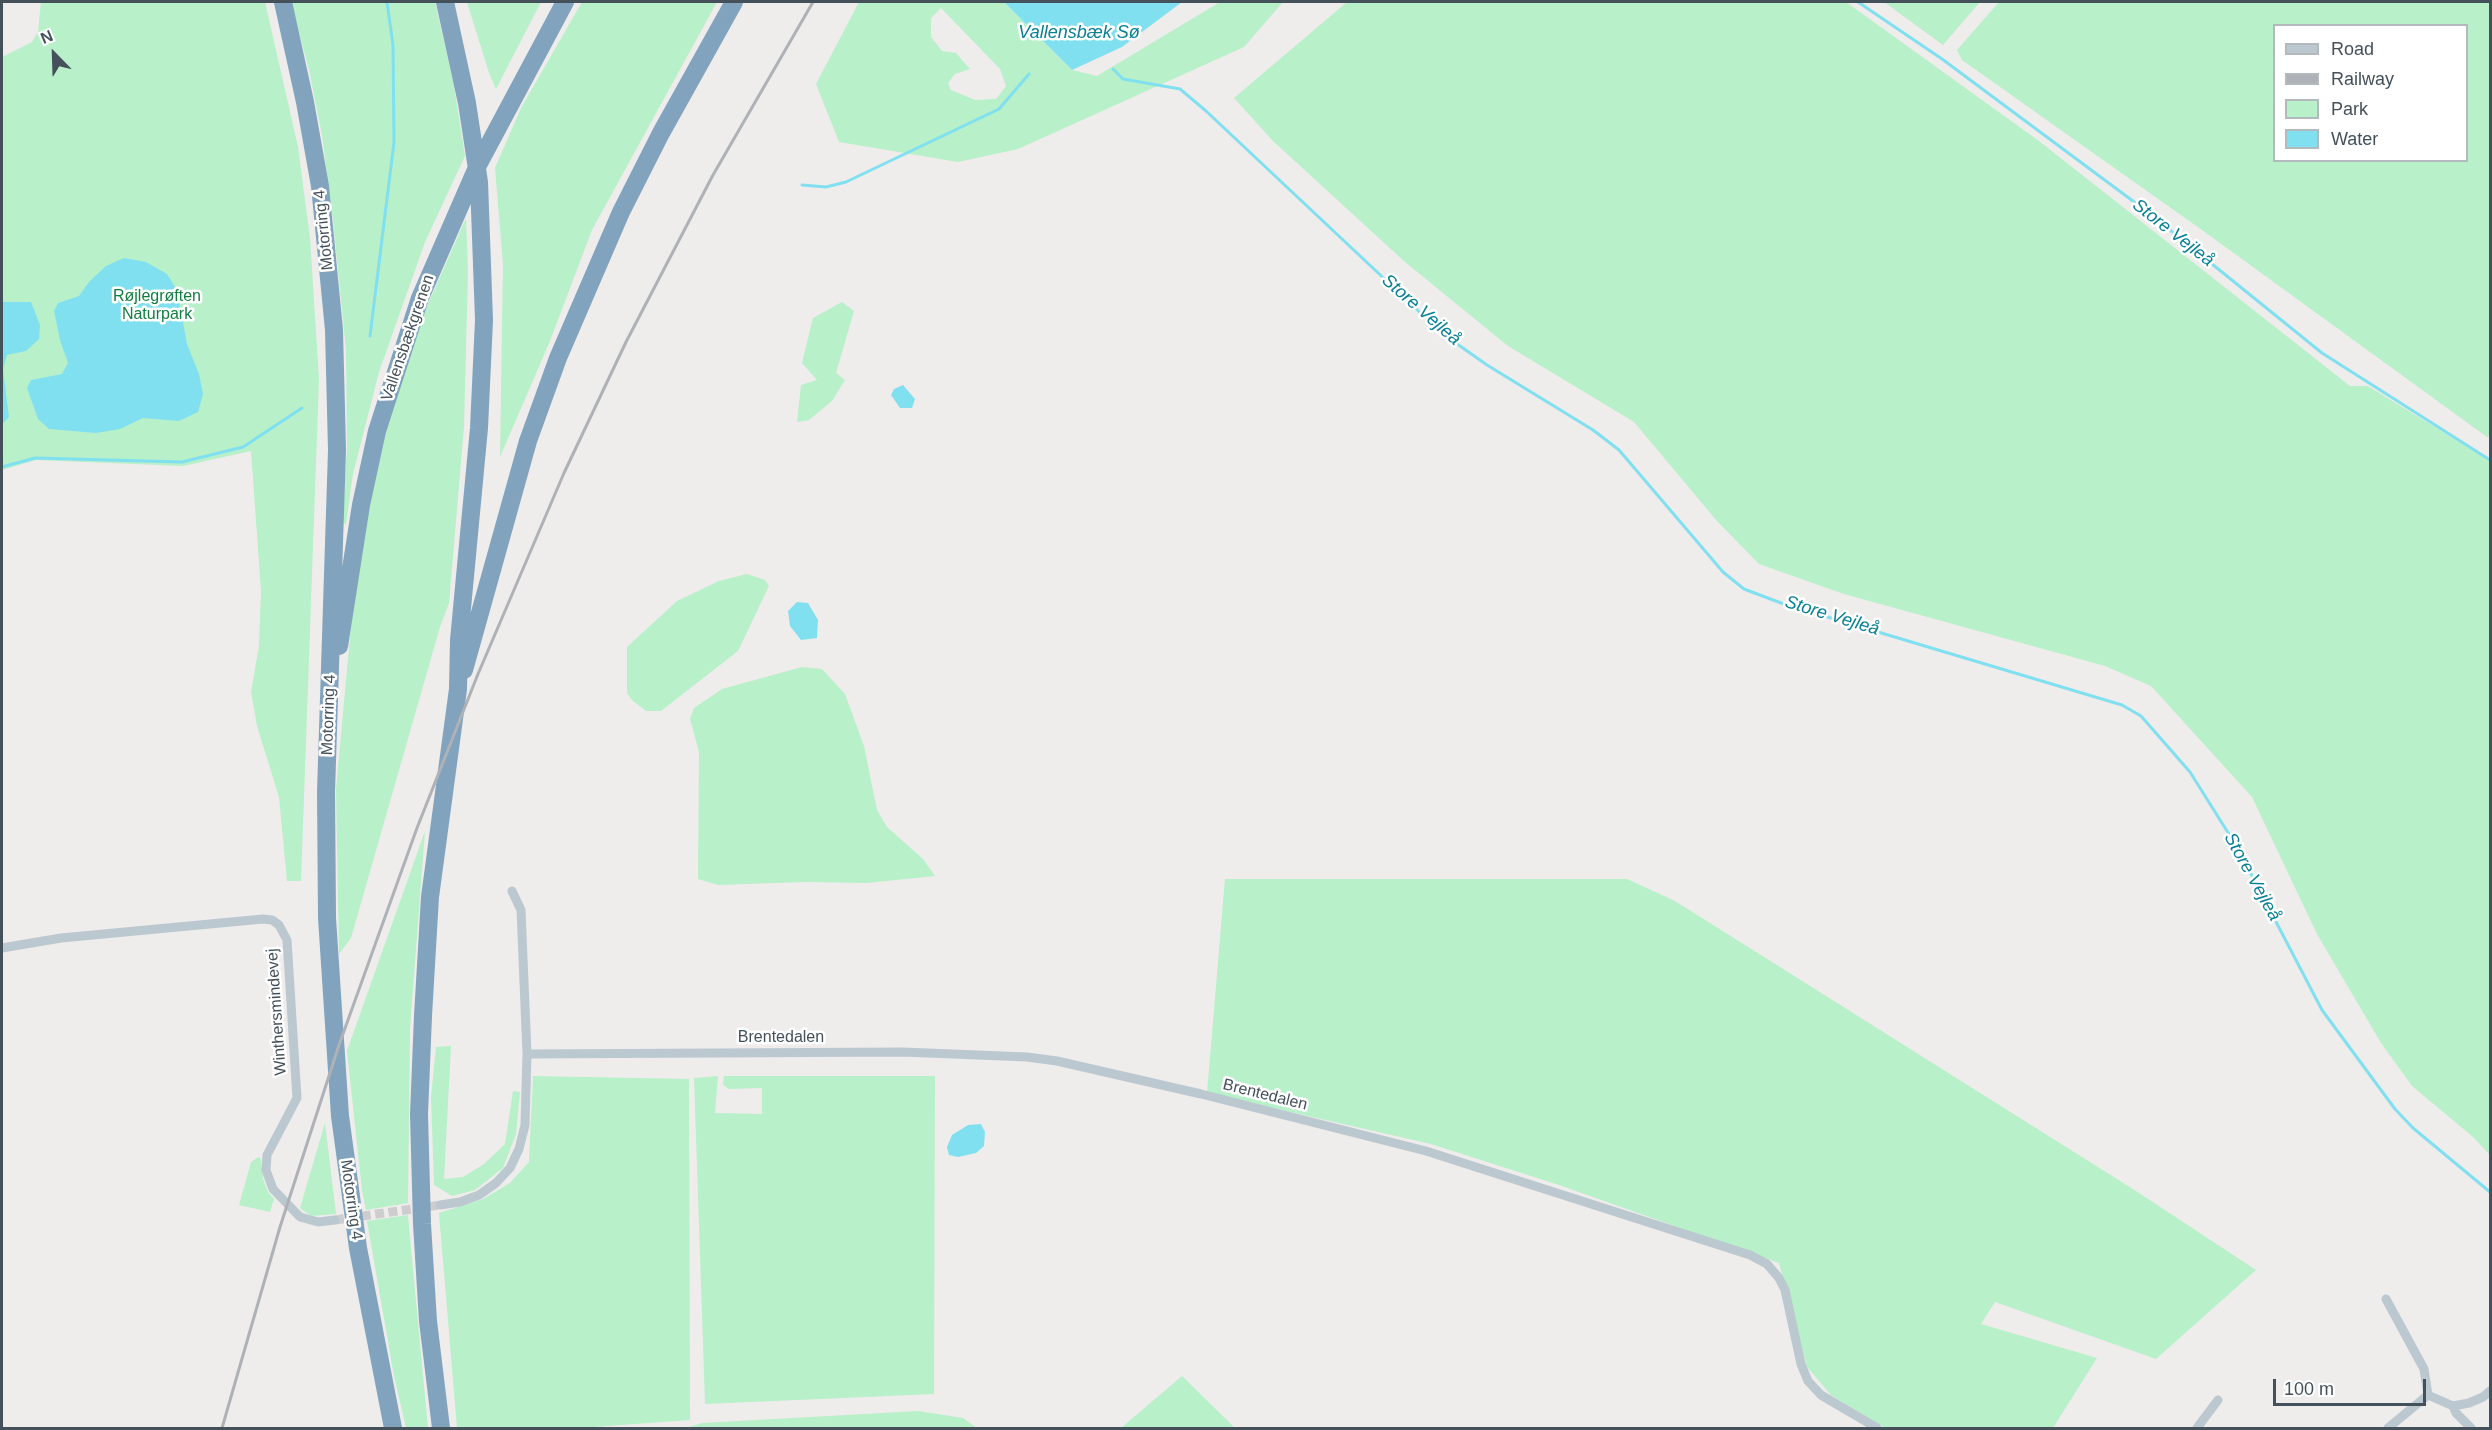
<!DOCTYPE html>
<html>
<head>
<meta charset="utf-8">
<style>
	body { margin:0 }
	#map { position:relative; width:2492px; height:1430px; overflow:hidden; background:#efecec; font-family:Arial,sans-serif }
	canvas { display:block }
	.frame { position:absolute; inset:0; border:3px solid #44515a; pointer-events:none }
	.legend { position:absolute; left:2273px; top:24px; width:195px; height:138px; box-sizing:border-box; background:#fff; border:2px solid #b4b9bd; margin:0; padding:8px 10px; list-style:none; font-size:18px; color:#44515a }
	.legend li { display:flex; align-items:center; gap:12px; height:30px }
	.legend b { width:30px; border:2px solid #b4b9bd }
	.north { position:absolute; left:24px; top:24px; width:60px; height:60px; -webkit-text-stroke:4px #fff; paint-order:stroke; rotate:337deg; font-size:16px; font-weight:700; line-height:24px; text-align:center; color:#44515a }
	.north::after { content:''; display:block; margin:auto; width:21px; height:27px; background:#44515a; clip-path:polygon(50% 0,100% 100%,50% 72%,0 100%) }
	.scale { position:absolute; left:2273px; top:1379px; width:153px; height:27px; box-sizing:border-box; border:3px solid #44515a; border-top:0; padding-left:8px; font-size:18px; line-height:21px; white-space:nowrap; color:#44515a; -webkit-text-stroke:4px #fff; paint-order:stroke }
</style>
</head>
<body>
<div id="map">
<canvas width="2492" height="1430"></canvas>
<div class="frame"></div>
<ul class="legend">
<li><b style="height:8px;background:#bcc8d0"></b>Road</li>
<li><b style="height:8px;background:#aeb2b7"></b>Railway</li>
<li><b style="height:16px;background:#b7f0c9"></b>Park</li>
<li><b style="height:16px;background:#81e0ef"></b>Water</li>
</ul>
<div class="north">N</div>
<div class="scale">100 m</div>
</div>
<script>
const c = document.querySelector('canvas').getContext('2d');
c.lineJoin = 'round';
function fillPath(path, color) { c.fillStyle = color; c.fill(path, 'evenodd'); }
const toPath = rows => new Path2D(rows.map(r => 'M' + r).join(''));
function stroke(path, color, width, dash) { c.strokeStyle = color; c.lineWidth = width; c.lineCap = dash ? 'butt' : 'round'; c.setLineDash(dash || []); c.stroke(path); }
function label(font, color, halo, rows, align = 'center') {
  c.font = font + ' Arial,sans-serif'; c.lineWidth = 5; c.setLineDash([]); c.textBaseline = 'middle'; c.strokeStyle = halo; c.fillStyle = color; for (const [text, x, y, turn = 0] of rows) {
    c.save(); c.translate(x, y); c.rotate((+turn || 0) * Math.PI / 180); c.textAlign = isNaN(turn) ? turn : align; if (halo) c.strokeText(text, 0, 0); c.fillText(text, 0, 0); c.restore();
  }
}
const green = toPath([
	[41,2,265,2,298,147,310,238,319,379,301,881,287,881,279,797,257,726,251,692,259,646,261,591,251,451,183,466,36,460,2,470,2,57,32,42,38,32],
	[291,2,435,2,454,86,465,156,425,242,379,372,353,474,346,524,342,523,347,448,346,350,333,220,322,135,309,70],
	[467,2,541,2,496,89,489,73],
	[582,2,717,2,592,230,550,341,500,457,503,264,495,168,521,108],
	[859,2,1004,2,1072,70,1097,76,1220,2,1283,2,1244,47,1018,149,958,162,839,142,816,84],
	[941,8,1000,69,1006,86,996,99,975,100,951,90,948,83,955,74,970,69,956,53,942,51,931,37,931,18],
	[1347,2,1846,2,2039,141,2350,386,2368,386,2490,461,2490,1155,2473,1137,2412,1086,2381,1043,2317,934,2252,797,2151,686,2105,666,1844,594,1759,564,1717,521,1634,422,1508,346,1405,262,1273,141,1234,98],
	[1884,2,1980,2,1943,45],
	[1999,2,2490,2,2490,436,2487,437,2202,230,1962,60,1957,50],
	[2274,26,2466,26,2466,160,2274,160],
	[466,218,468,271,464,427,449,603,440,627,351,938,339,954,336,789,358,550,402,363],
	[842,302,854,311,836,373,845,380,832,401,809,420,797,422,801,385,817,380,802,363,813,318],
	[747,574,765,580,769,586,738,651,661,711,646,711,632,700,627,693,627,647,677,601,719,581],
	[802,667,822,669,845,694,864,746,877,810,887,827,923,859,935,876,867,883,804,882,718,885,698,879,699,752,690,719,694,708,722,689],
	[425,831,410,1028,408,1203,366,1210,362,1190,347,1051],
	[1225,879,1627,879,1675,901,2136,1191,2256,1270,2156,1359,1995,1302,1981,1324,2097,1358,2053,1428,1885,1428,1831,1395,1807,1367,1779,1263,1559,1185,1431,1144,1207,1093],
	[451,1046,444,1179,463,1177,484,1164,505,1144,513,1091,520,1092,516,1134,503,1168,475,1190,452,1196,434,1185,431,1097,436,1047],
	[533,1076,689,1079,690,1420,580,1428,457,1428,439,1213,483,1199,510,1183,529,1162],
	[718,1076,715,1113,762,1114,762,1088,729,1089,723,1085,724,1076,935,1076,934,1394,705,1404,694,1078],
	[325,1123,336,1214,311,1216,300,1208],
	[258,1157,261,1159,263,1179,268,1192,274,1199,270,1212,239,1205,251,1162],
	[408,1215,408,1216,428,1428,406,1428,394,1376,367,1221],
	[1182,1376,1235,1428,1121,1428],
	[918,1411,963,1418,977,1428,685,1428,702,1423]
]);
const water = toPath([
	[1004,2,1182,2,1122,47,1072,70],
	[124,258,146,262,167,274,177,290,187,344,199,374,203,394,198,412,179,421,143,418,120,429,96,433,49,429,38,419,27,388,31,380,62,374,68,363,60,340,54,311,58,303,79,296,89,282,106,266],
	[4,302,31,302,40,325,39,339,26,351,7,355,3,369,9,417,2,424,2,303],
	[903,385,915,399,912,408,900,408,891,395,894,389],
	[797,602,808,603,818,620,817,638,801,640,790,626,788,611],
	[981,1124,985,1132,984,1146,976,1153,958,1157,949,1155,947,1147,952,1135,968,1125]
]);
const stream = toPath([
	[1858,2,1942,59,2149,213,2322,353,2490,460],
	[1113,69,1123,79,1180,89,1206,111,1443,334,1487,365,1593,430,1619,450,1723,572,1744,589,1781,603,2122,705,2141,716,2190,772,2237,847,2322,1010,2395,1109,2413,1128,2490,1192],
	[802,185,826,187,846,182,999,109,1029,74],
	[370,336,394,142,393,45,387,2],
	[2,467,35,458,182,462,243,447,302,408]
]);
const streetTunnel = toPath([
	[335,1220,440,1205]
]);
const street = toPath([
	[2,948,61,938,263,919,272,920,279,925,287,940,297,1098,267,1155,266,1170,273,1189,300,1217,318,1222,335,1220],
	[527,1054,903,1052,1027,1057,1057,1061,1201,1094,1426,1151,1750,1255,1767,1264,1779,1278,1785,1290,1801,1364,1808,1381,1821,1395,1877,1428],
	[440,1205,460,1202,479,1195,496,1183,510,1168,519,1149,525,1125,527,1054,521,910,512,891],
	[2386,1299,2424,1369,2428,1395],
	[2453,1406,2456,1413,2471,1428],
	[2197,1428,2218,1400],
	[2388,1428,2428,1395,2453,1406,2469,1403,2483,1397,2490,1391]
]);
const highway = toPath([
	[283,2,305,102,320,186,334,330,337,450,326,792,327,918,340,1116,358,1248,393,1428],
	[339,646,361,505,377,431,420,298,478,165,565,2],
	[464,670,528,441,558,358,621,212,661,133,734,2],
	[441,1428,428,1321,422,1224,419,1114,423,1016,430,897,458,689,459,640,479,428,484,320,479,182,467,103,445,2]
]);
const rail = toPath([
	[222,1428,280,1227,339,1045,417,828,478,674,564,473,626,342,713,175,813,2]
]);
const streetNames = [
	["Motorring 4",324,230,-96],
	["Vallensbækgrenen",408,338,-71],
	["Motorring 4",329,715,-88],
	["Winthersmindevej",277,1012,-94],
	["Brentedalen",781,1038],
	["Brentedalen",1265,1095,14],
	["Motorring 4",351,1200,82]
];
const parkNames = [
	["Røjlegrøften",157,297],
	["Naturpark",157,315]
];
const waterNames = [
	["Vallensbæk Sø",1079,33],
	["Store Vejleå",2173,233,38],
	["Store Vejleå",1421,310,41],
	["Store Vejleå",1832,616,17],
	["Store Vejleå",2252,877,61]
];
fillPath(green, '#b7f0c9');
fillPath(water, '#81e0ef');
stroke(stream, '#81e0ef', 3);
stroke(streetTunnel, '#cdcdcf', 9, [9, 4.5]);
stroke(street, '#bcc8d0', 9);
stroke(highway, '#81a3be', 18);
stroke(rail, '#aeb2b7', 3);
label('16px', '#44515a', '#fff', streetNames);
label('16px', '#127e40', '#fff', parkNames);
label('italic 18px', '#078094', '#fff', waterNames);
</script>
</body>
</html>
